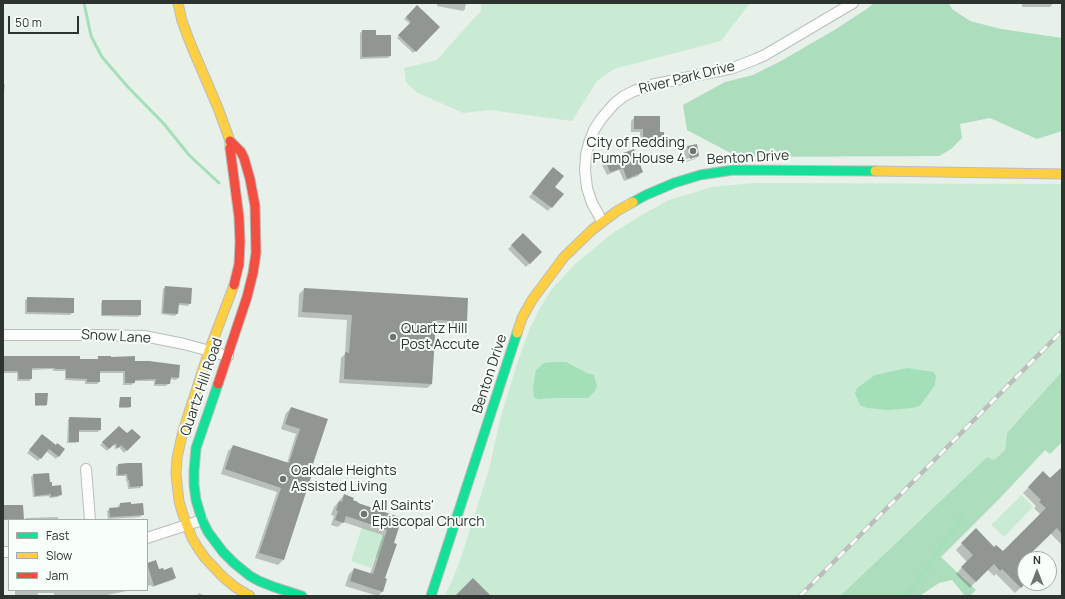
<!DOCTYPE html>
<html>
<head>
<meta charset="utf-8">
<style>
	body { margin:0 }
	#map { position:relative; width:1065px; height:599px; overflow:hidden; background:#e8f0ea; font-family:Manrope,sans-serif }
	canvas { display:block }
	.frame { position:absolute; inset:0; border:4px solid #2d332f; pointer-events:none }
	.legend { position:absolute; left:8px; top:519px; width:140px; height:72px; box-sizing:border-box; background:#f8fefa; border:1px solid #a7ada9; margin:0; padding:5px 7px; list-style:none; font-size:12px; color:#2d332f }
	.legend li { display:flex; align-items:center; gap:8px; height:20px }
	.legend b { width:20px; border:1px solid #a7ada9 }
	.north { position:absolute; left:1017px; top:551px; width:40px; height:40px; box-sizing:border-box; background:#f8fefa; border:1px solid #a7ada9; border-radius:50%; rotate:0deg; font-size:11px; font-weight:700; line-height:16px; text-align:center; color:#2d332f }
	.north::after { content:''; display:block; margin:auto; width:14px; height:18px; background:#6e7570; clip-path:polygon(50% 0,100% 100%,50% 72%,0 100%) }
	.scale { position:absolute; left:8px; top:16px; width:71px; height:18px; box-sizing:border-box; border:2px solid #2d332f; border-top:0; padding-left:5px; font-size:12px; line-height:14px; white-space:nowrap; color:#2d332f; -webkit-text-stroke:3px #f8fefa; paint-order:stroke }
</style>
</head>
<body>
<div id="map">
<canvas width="1065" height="599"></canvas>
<div class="frame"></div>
<ul class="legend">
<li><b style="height:5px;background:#16e098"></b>Fast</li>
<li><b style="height:5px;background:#ffcf43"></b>Slow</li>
<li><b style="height:5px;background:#f24e42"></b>Jam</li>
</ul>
<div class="north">N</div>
<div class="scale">50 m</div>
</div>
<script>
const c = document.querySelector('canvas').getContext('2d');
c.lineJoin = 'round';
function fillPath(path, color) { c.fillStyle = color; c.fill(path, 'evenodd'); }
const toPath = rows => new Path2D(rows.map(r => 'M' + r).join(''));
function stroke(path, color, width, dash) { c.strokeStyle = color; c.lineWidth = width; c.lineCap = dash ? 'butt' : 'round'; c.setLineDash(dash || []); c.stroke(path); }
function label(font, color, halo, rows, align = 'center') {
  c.font = font + ' Manrope,sans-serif'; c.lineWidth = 4; c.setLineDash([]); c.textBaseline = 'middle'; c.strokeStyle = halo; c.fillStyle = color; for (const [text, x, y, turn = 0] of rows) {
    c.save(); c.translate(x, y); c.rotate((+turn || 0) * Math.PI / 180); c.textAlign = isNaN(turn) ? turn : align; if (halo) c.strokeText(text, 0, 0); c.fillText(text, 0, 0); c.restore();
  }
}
const green = toPath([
	[481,3,750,3,721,41,614,69,597,81,572,121,490,110,463,113,416,92,406,82,404,68,437,60,458,36,481,11],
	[754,183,1062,184,1062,371,1007,433,1005,450,994,460,987,457,840,596,444,596,452,581,462,555,489,469,501,416,518,361,530,328,540,308,551,290,574,265,613,233,640,216,669,200,712,187],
	[1022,495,1033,507,1004,537,991,525],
	[362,527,387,536,384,540,378,558,375,557,371,568,351,561]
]);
const forest = toPath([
	[874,3,949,3,952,9,970,21,1001,29,1062,38,1062,131,1037,139,990,118,960,124,962,138,951,149,939,156,738,157,687,130,683,105,703,94,725,82,753,75,781,61,836,29,868,8],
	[1062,371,1062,442,1050,454,1045,450,1003,495,941,557,976,590,970,596,965,596,952,580,939,583,921,595,921,596,840,596,987,457,994,460,1005,450,1007,433]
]);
const water = toPath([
	[554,362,566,362,587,373,594,375,597,386,594,392,588,398,556,398,538,399,534,397,533,388,536,370,544,363],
	[907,368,934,372,936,376,935,385,922,403,919,406,913,408,887,410,867,408,860,405,855,393,857,388,875,375]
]);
const shadow = toPath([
	[437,3,466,3,465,9,463,11,437,6],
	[1022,3,1062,3,1052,3,1052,5,1050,7,1022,7],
	[417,6,439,27,413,53,397,38,410,24,404,19],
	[362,31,375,36,390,56,388,58,360,59,360,33],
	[3,84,5,85,3,99],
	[635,117,659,133,663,141,660,145,640,145,640,132,631,132,631,121],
	[687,147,698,156,695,159,686,162,686,161,696,158,696,156,686,159,684,151],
	[606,161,642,172,638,176,624,181,619,170,607,175,602,165],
	[550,172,554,187,562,194,548,211,529,197],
	[523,235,541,252,526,267,508,249],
	[165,287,190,303,188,306,178,305,177,313,175,316,161,314,163,289],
	[304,289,466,322,461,327,435,325,432,384,427,388,339,383,341,358,345,354,347,320,298,317,299,294],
	[28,298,73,312,70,315,25,314,25,300],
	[103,301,140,315,138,317,101,316,101,303],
	[3,302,4,302,4,313,3,314],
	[3,357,79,360,97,360,99,357,110,358,134,362,178,378,176,380,169,379,169,383,166,386,154,386,154,381,134,381,134,383,131,385,123,385,123,373,99,373,99,382,97,384,85,384,85,381,65,380,65,371,53,371,53,369,31,370,31,379,29,381,17,381,17,373,3,373],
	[36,394,46,405,46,406,35,406,35,395],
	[120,398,130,407,129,408,119,408],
	[291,408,327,420,310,471,311,472,283,560,278,565,255,558,277,492,221,474,228,451,233,446,287,463,296,434,281,429,286,413],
	[70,418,100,419,100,430,98,432,78,432,78,441,76,443,67,443,68,420],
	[119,427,127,435,139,437,124,453,118,446,115,450,114,443,107,451,100,445],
	[42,435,56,446,64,449,56,459,46,451,38,461,27,453],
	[118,465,142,486,140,488,128,489,127,481,126,482,126,476,116,476,116,467],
	[1062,468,1062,545,1050,533,1023,560,1025,562,1025,583,1015,593,996,574,994,576,987,569,970,588,956,574,967,562,956,550,976,529,994,548,1003,553,1041,515,1034,508,1036,506,1023,493,1043,473,1050,480],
	[33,475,49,483,60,495,58,497,49,498,49,496,33,497,31,477],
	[344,495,352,501,401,518,392,544,382,592,378,596,345,586,349,574,354,569,370,574,383,535,343,522,338,527,331,525,334,516,331,515,334,507],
	[120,504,142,515,140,517,108,519,107,511,110,509,118,508,118,506],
	[58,517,58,520,24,520,26,518],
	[156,561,159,571,175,578,173,580,152,587,151,585,147,586,147,564],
	[15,590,132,590,102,596,54,596,54,593,38,593,38,596,15,596],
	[199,593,205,596,196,596]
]);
const stream = toPath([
	[84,3,91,36,102,57,127,86,164,124,189,155,219,183],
	[904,596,915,586,942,545,955,528,962,516]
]);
const building = toPath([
	[417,5,440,27,416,52,398,35,411,22,406,17],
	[362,30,376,30,376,35,391,35,391,56,362,57],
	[634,116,660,116,660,132,664,132,664,142,643,141,643,129,634,129],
	[697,144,699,156,690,159,687,146],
	[634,149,643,172,627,179,623,168,610,172,605,160],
	[553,167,564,176,555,187,564,194,552,208,532,193],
	[523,233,542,252,530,264,511,245],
	[165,286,192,288,191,304,179,303,178,314,163,313],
	[304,288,468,298,467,322,436,320,432,384,344,379,345,352,349,353,352,315,302,312],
	[27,297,74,298,74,313,27,312],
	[102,300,141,300,141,315,102,315],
	[3,356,80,356,80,359,98,359,98,356,111,356,111,357,135,356,135,361,149,361,180,365,179,378,171,377,170,384,155,384,156,379,135,380,135,383,125,383,125,371,100,371,100,382,87,382,87,379,66,378,66,369,55,369,55,368,32,368,32,379,19,379,18,371,3,371],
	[35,393,48,393,47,405,35,405],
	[120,397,131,397,131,407,119,407],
	[291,407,328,419,311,470,313,471,284,560,259,553,281,488,225,469,233,445,289,463,300,429,285,424],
	[69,417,101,418,101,430,79,430,79,442,69,442],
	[119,426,127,433,132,429,141,437,127,451,121,445,117,449,116,443,109,449,102,442],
	[42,434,56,445,57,443,65,449,59,457,49,449,41,459,29,450],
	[128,463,142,463,143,486,130,487,129,480,128,480,127,474,118,475,118,464],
	[1062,467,1062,534,1057,528,1025,559,1025,584,1021,588,1002,569,1000,571,994,564,976,582,961,567,973,555,961,543,976,528,994,547,996,545,1003,551,1046,508,1039,502,1041,500,1028,487,1043,471,1050,478],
	[49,473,50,482,52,482,52,486,61,485,62,495,51,497,51,494,35,496,33,474],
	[344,494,354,498,353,500,358,502,358,503,402,518,394,543,397,544,385,578,387,579,383,592,350,581,354,568,373,574,387,530,346,516,344,523,335,520,338,511,336,510,339,501,342,502],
	[131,502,131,504,143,503,144,515,110,517,109,508,120,507,120,503],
	[3,505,23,505,24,519,3,520],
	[156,560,159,569,163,568,164,570,172,567,176,578,154,586,147,563],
	[473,578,491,596,455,596]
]);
const street = toPath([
	[602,221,592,203,587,188,585,170,586,155,589,143,594,130,601,119,614,104,624,96,634,91,651,85,733,68,756,59,765,55,853,3],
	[3,335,101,335,144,336,184,344,228,356],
	[86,469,90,520],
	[147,538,202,520],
	[3,552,9,552]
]);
const fast = toPath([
	[633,202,646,195,674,183,700,175,733,170,875,171],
	[218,384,196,448,194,471,194,485,196,500,202,520,208,532,223,552,234,563,250,576,259,581,274,587,302,596],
	[431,596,517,333]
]);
const slow = toPath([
	[178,3,182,21,191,45,218,108,230,141,230,148],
	[875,171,1062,174],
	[234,285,209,351,183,431,177,458,176,474,179,501,183,515,192,538,198,548,205,558,223,577,235,587,250,596],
	[517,333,522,318,532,300,564,257,592,230,617,211,633,202]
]);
const jam = toPath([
	[230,148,239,217,240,242,239,264,234,285],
	[218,384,247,297,253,273,256,253,255,206,250,179,244,158,241,152,230,141]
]);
const rail = toPath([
	[800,596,1062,331]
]);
const markers = [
	[693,151,4,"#6e7570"],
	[393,337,4,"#6e7570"],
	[283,479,4,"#6e7570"],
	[364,514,4,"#6e7570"]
];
const streetNames = [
	["River Park Drive",687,78,-14],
	["Benton Drive",748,158,-3],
	["Snow Lane",116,337,3],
	["Benton Drive",490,374,-72],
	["Quartz Hill Road",202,387,-71]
];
const poiNames = [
	["City of Redding",685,143,"right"],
	["Pump House 4",685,159,"right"],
	["Quartz Hill",401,329],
	["Post Accute",401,345],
	["Oakdale Heights",291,471],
	["Assisted Living",291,487],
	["All Saints'",372,506],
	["Episcopal Church",372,522]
];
fillPath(green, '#c9ebd4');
fillPath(forest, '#acddbd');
fillPath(water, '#a3dfb9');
fillPath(shadow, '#0003');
stroke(stream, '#a3dfb9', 3);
fillPath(building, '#919692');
stroke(street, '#b9beba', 12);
stroke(fast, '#b9beba', 11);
stroke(slow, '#b9beba', 11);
stroke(jam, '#b9beba', 11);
stroke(street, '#fcfdfc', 10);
stroke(fast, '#16e098', 9);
stroke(slow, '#ffcf43', 9);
stroke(jam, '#f24e42', 9);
stroke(rail, '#bcbebc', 4.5);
stroke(rail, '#f8fefa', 3, [9]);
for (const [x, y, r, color] of markers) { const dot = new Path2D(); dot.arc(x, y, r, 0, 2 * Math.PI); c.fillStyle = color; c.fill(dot); stroke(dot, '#f8fefa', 1.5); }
label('14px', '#2d332f', '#f8fefa', streetNames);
label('14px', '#2d332f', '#f8fefa', poiNames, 'left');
</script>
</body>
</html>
